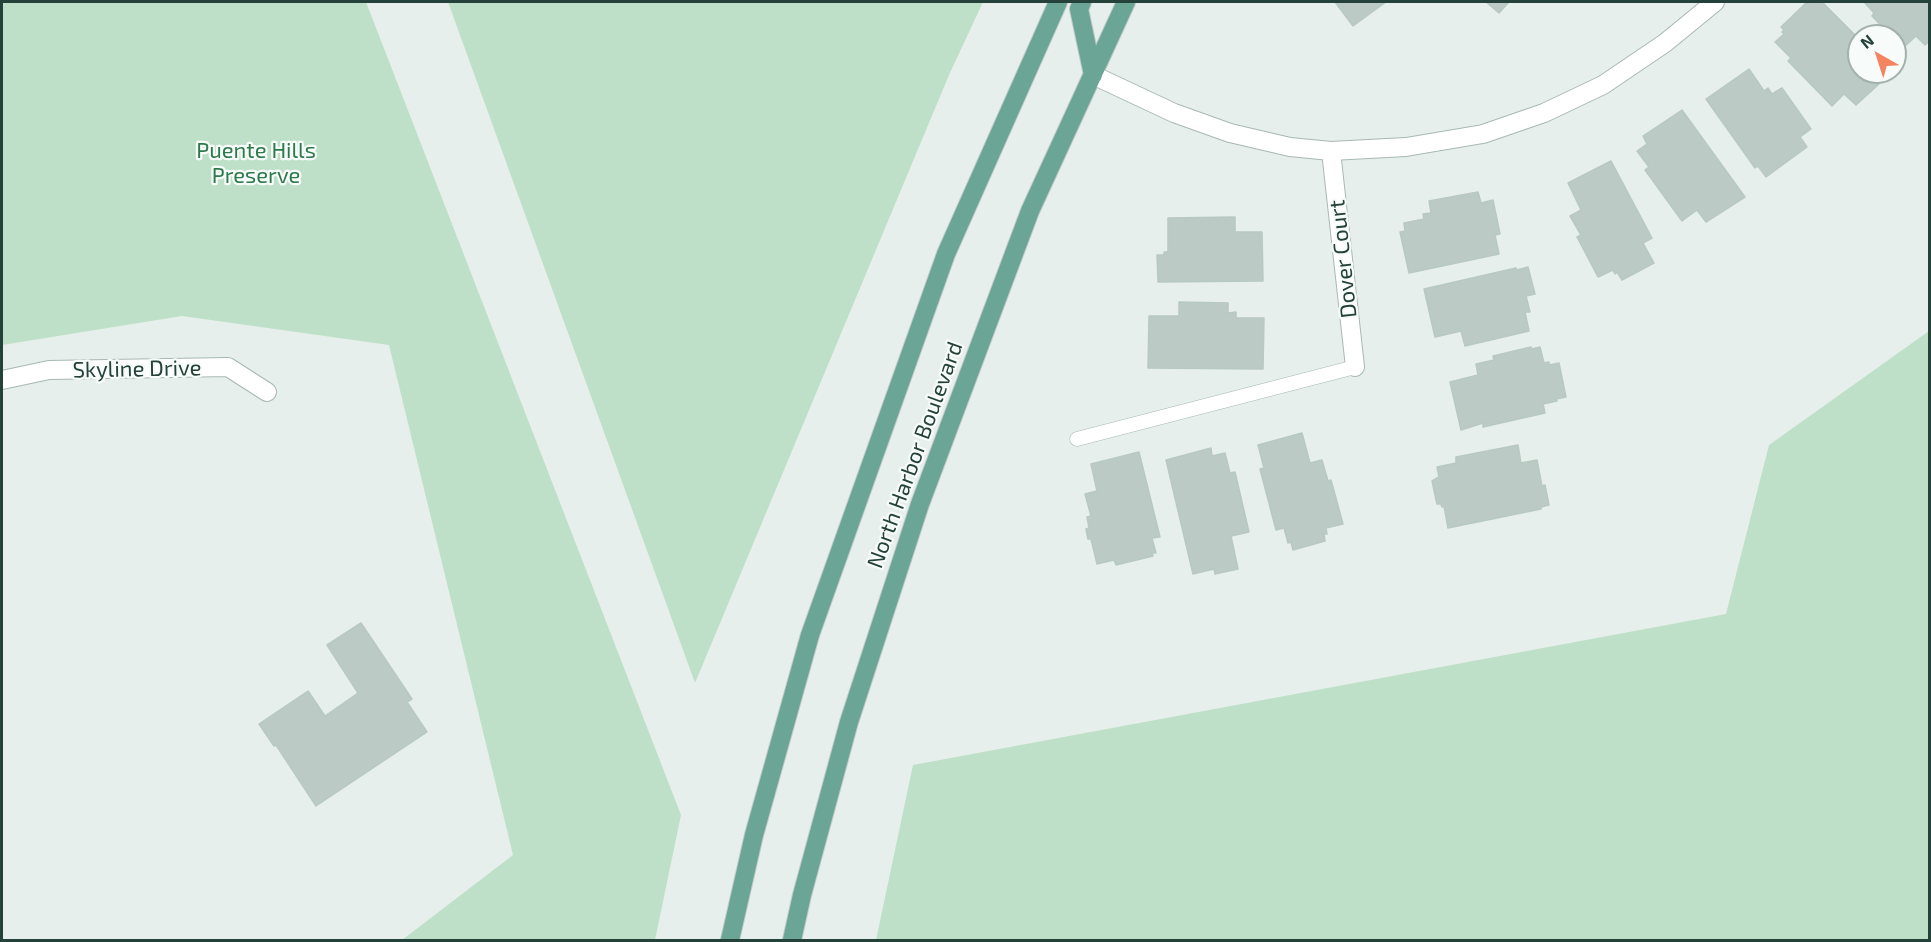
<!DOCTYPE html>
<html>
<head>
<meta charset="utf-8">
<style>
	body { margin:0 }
	#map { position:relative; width:1931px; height:942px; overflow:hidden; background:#e6efeb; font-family:"Exo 2",sans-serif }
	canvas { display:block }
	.frame { position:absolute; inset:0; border:3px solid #24423a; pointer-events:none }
	.north { position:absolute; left:1847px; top:24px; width:60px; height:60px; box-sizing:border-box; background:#f7fbf9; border:2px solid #a3b1ad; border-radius:50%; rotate:321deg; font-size:16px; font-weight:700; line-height:24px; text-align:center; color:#24423a }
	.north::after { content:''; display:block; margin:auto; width:21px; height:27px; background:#f4845f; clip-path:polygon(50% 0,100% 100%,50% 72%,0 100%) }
</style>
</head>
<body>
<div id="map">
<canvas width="1931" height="942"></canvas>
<div class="frame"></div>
<div class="north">N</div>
</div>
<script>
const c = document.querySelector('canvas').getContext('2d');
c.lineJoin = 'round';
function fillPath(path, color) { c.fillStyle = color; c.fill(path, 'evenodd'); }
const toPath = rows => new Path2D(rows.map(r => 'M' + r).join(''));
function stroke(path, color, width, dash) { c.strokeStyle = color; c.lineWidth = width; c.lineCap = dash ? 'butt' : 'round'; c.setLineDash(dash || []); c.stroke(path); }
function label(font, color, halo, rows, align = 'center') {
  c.font = font + ' "Exo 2",sans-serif'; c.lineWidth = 4.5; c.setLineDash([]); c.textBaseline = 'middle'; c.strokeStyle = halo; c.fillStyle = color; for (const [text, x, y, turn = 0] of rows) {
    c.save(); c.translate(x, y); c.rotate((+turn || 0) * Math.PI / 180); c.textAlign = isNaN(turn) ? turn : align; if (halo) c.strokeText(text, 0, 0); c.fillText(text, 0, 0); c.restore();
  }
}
const green = toPath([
	[2,2,366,2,681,815,655,940,402,940,513,855,389,345,182,316,2,345],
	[448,2,983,2,949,75,695,683],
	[1929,331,1929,940,876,940,913,765,1726,614,1769,445]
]);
const building = toPath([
	[1335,2,1386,2,1353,26,1335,2],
	[1486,2,1509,2,1499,13,1486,2],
	[1807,2,1822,2,1859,39,1859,72,1888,72,1890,74,1856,105,1844,94,1832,106,1788,61,1791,58,1775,42,1784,34,1782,32,1784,30,1781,27,1807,2],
	[1864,2,1930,2,1930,41,1925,45,1916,36,1903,48,1895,40,1895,36,1891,36,1872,16,1874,13,1864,2],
	[1749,69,1764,91,1768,88,1772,94,1782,88,1811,129,1800,137,1807,147,1766,177,1758,166,1755,168,1706,99,1749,69],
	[1682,110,1745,197,1706,222,1697,210,1682,221,1645,170,1649,167,1637,151,1647,144,1643,136,1682,110],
	[1611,161,1652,238,1643,243,1654,263,1622,280,1617,272,1615,274,1613,270,1598,277,1577,237,1581,235,1570,216,1581,210,1568,183,1611,161],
	[1478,192,1481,203,1493,200,1500,234,1495,235,1499,254,1409,273,1400,232,1405,231,1404,223,1424,219,1423,214,1431,213,1429,201,1478,192],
	[1235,217,1235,232,1262,232,1263,281,1158,282,1157,255,1164,255,1164,252,1168,252,1168,218,1235,217],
	[1528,267,1535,294,1526,296,1530,312,1525,312,1529,331,1465,346,1461,331,1435,337,1424,289,1516,268,1517,270,1528,267],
	[1179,302,1228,303,1228,313,1236,312,1236,318,1264,318,1263,369,1148,368,1149,316,1179,316,1179,302],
	[1531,347,1532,349,1540,347,1544,363,1549,362,1549,365,1559,363,1566,397,1556,399,1557,401,1543,404,1545,413,1483,427,1483,423,1461,430,1450,382,1478,375,1476,364,1494,360,1493,356,1531,347],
	[1302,433,1310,463,1322,460,1328,481,1331,480,1343,524,1326,528,1327,534,1324,534,1325,541,1293,550,1291,542,1288,543,1284,528,1276,530,1260,469,1264,468,1258,445,1302,433],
	[1518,445,1521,463,1537,460,1542,486,1545,485,1549,505,1541,507,1541,509,1448,528,1444,506,1442,507,1441,504,1437,504,1432,481,1439,477,1437,467,1456,463,1456,457,1518,445],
	[1211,448,1212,456,1225,453,1230,473,1235,472,1249,532,1231,536,1238,569,1215,574,1214,569,1193,574,1166,460,1211,448],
	[1139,452,1160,537,1152,538,1156,553,1152,553,1153,556,1116,565,1114,560,1097,564,1091,539,1088,539,1086,529,1089,528,1087,517,1091,516,1085,494,1097,491,1091,464,1139,452],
	[361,623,412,699,407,702,427,732,316,806,276,745,274,746,259,724,308,691,325,716,358,693,327,645,361,623]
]);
const service = toPath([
	[1077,439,1355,367]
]);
const minor = toPath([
	[1093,75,1174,113,1230,133,1290,147,1331,151,1406,147,1483,134,1544,113,1603,85,1665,43,1715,2],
	[1331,151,1355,367],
	[2,380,49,370,228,367,267,392]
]);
const primary = toPath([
	[1082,2,1079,9,1093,75],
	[730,940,754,835,810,635,946,254,1058,2],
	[792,940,802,895,849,722,920,504,1030,211,1126,2]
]);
const parkNames = [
	["Puente Hills",256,151],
	["Preserve",256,176]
];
const streetNames = [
	["Dover Court",1343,259,-96],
	["Skyline Drive",137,369,-1],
	["North Harbor Boulevard",915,455,-70]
];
fillPath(green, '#bfe0c8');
fillPath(building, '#bbcac4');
stroke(building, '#b8c9c2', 1.5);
stroke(service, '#a8b8b2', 15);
stroke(minor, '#a8b8b2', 20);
stroke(primary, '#c2cac8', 20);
stroke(service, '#fff', 14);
stroke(minor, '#fff', 18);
stroke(primary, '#6aa596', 18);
label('22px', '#2d7a4b', '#f7fbf9', parkNames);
label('22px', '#24423a', '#f7fbf9', streetNames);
</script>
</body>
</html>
